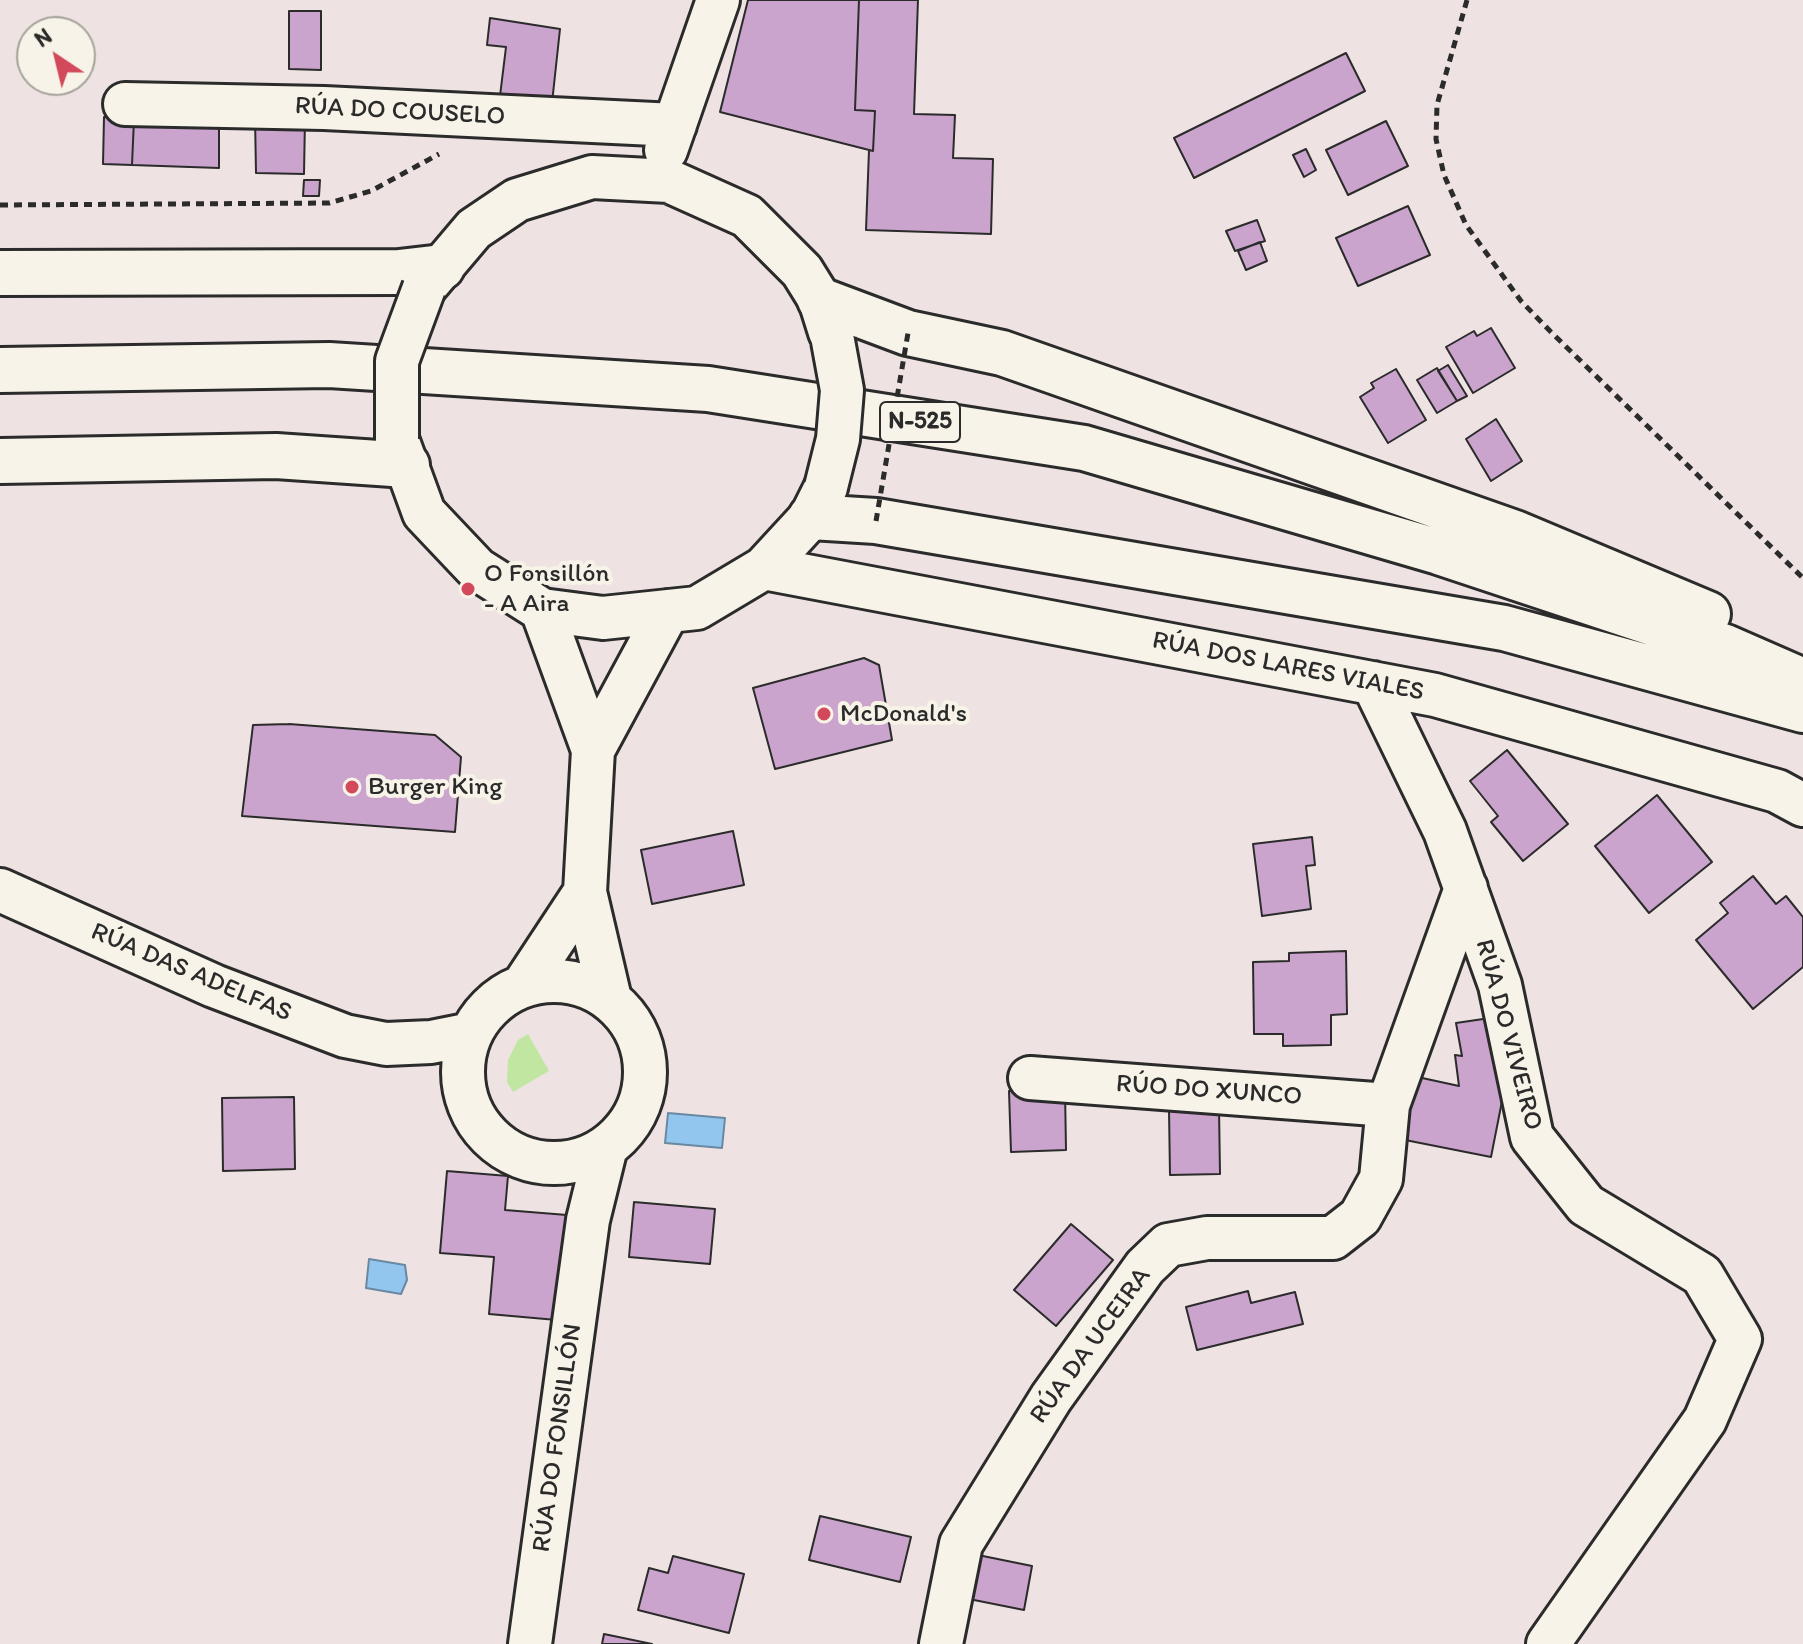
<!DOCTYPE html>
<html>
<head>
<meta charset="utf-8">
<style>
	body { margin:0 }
	#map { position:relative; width:1803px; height:1644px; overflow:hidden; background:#eee3e2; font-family:Itim,sans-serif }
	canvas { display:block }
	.north { position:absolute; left:16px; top:16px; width:80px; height:80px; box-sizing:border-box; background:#f7f3e8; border:2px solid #a5a39c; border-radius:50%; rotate:325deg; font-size:22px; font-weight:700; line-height:32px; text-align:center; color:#2b2b2b }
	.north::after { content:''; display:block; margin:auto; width:28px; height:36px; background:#d1495b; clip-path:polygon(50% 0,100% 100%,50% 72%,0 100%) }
</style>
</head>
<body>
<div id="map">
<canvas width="1803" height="1644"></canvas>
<div class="north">N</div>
</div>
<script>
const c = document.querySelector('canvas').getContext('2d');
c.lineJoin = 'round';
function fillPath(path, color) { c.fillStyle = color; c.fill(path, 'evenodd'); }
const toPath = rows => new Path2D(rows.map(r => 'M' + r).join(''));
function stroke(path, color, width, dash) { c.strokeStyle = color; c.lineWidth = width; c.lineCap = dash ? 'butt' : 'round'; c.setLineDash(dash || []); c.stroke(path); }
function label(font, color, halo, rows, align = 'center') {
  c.font = font + ' Itim,sans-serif'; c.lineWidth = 8; c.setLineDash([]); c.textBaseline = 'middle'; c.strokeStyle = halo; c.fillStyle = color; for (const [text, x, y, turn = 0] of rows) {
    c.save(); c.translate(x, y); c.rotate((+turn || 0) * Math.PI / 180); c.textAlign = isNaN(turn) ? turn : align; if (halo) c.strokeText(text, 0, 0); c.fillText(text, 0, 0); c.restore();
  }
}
const green = toPath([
	[528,1034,549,1071,513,1092,507,1082,508,1060,518,1040]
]);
const water = toPath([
	[668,1113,725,1118,722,1148,665,1143,668,1113],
	[369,1259,405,1265,407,1280,401,1294,366,1288,369,1259]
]);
const building = toPath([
	[748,0,859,0,855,110,875,111,873,151,720,112,748,0],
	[859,0,918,0,914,114,955,115,953,158,993,159,991,234,866,230,869,150,873,151,875,111,855,110,859,0],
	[289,11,321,11,321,70,289,69,289,11],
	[490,18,560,29,552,103,500,96,506,47,487,45,490,18],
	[1346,53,1365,91,1194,178,1174,138,1346,53],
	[104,117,134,119,132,165,103,164,104,117],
	[255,117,305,118,304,174,256,173,255,117],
	[134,119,219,121,219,168,132,165,134,119],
	[1386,121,1408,166,1348,195,1326,150,1386,121],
	[1306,149,1316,170,1304,177,1293,155,1306,149],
	[304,180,320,180,319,196,303,196,304,180],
	[1408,206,1430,255,1358,286,1336,238,1408,206],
	[1257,220,1265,241,1235,251,1226,231,1257,220],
	[1260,242,1267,261,1246,270,1238,251,1260,242],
	[1491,328,1515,368,1473,393,1446,347,1474,331,1477,336,1491,328],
	[1448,365,1467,396,1457,401,1438,371,1448,365],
	[1437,368,1457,401,1437,413,1417,380,1437,368],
	[1396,369,1426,420,1388,443,1360,397,1374,388,1371,383,1396,369],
	[1496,419,1522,461,1491,481,1466,439,1496,419],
	[864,658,879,665,892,740,775,769,753,688,864,658],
	[289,724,435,735,461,757,455,832,242,816,253,725,289,724],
	[1507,750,1568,824,1523,861,1491,822,1498,816,1470,781,1507,750],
	[1657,795,1712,862,1649,913,1595,846,1657,795],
	[733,831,744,885,652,904,641,850,733,831],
	[1312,837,1315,865,1306,866,1311,909,1262,916,1253,844,1312,837],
	[1753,876,1776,904,1786,896,1803,917,1803,967,1753,1009,1696,940,1728,913,1720,903,1753,876],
	[1346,951,1347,1014,1331,1015,1331,1045,1283,1046,1283,1034,1254,1034,1253,962,1289,961,1289,953,1346,951],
	[1490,1018,1505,1086,1491,1157,1400,1139,1413,1076,1459,1086,1455,1055,1462,1056,1456,1023,1490,1018],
	[1065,1090,1066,1150,1011,1152,1009,1091,1065,1090],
	[294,1097,295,1169,223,1171,222,1098,294,1097],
	[1219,1108,1220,1174,1170,1175,1169,1110,1219,1108],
	[447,1171,508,1176,505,1210,567,1215,564,1253,568,1321,489,1314,494,1257,440,1253,447,1171],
	[634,1202,715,1209,710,1264,629,1257,634,1202],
	[1071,1224,1113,1260,1056,1326,1014,1290,1071,1224],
	[1248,1291,1251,1303,1295,1292,1303,1324,1197,1350,1186,1307,1248,1291],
	[820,1516,911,1537,900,1582,809,1560,820,1516],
	[973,1554,1032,1566,1024,1610,964,1598,973,1554],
	[673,1556,744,1574,729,1633,638,1610,649,1568,668,1573,673,1556],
	[604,1634,652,1644,602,1644,604,1634]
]);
const path = toPath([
	[1467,0,1437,105,1436,139,1444,175,1466,225,1521,301,1551,332,1803,578],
	[0,205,329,203,371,191,439,154]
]);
const minor = toPath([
	[125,104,324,108,675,125],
	[666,150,718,0],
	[424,288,474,229,517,200,592,177,669,181,747,216,802,271,820,300,830,332],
	[397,439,424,513,477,569,542,610,603,618,697,608,764,568,811,517,826,487],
	[764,568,1435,695,1777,791,1803,805],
	[542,610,593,750],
	[1373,683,1445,831,1500,985,1532,1137,1586,1205,1702,1275,1740,1339,1705,1420,1548,1644],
	[0,890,214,986,345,1036,386,1044,431,1042,471,1034],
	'463 1072a91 91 0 1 1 182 0a91 91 0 1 1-182 0Z',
	[523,986,585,892],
	[610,999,585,892,593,750,668,611],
	[1030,1078,1388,1105],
	[530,1644,588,1220,606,1147],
	[941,1644,961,1544,1051,1398,1145,1267,1168,1245,1207,1238,1333,1238,1360,1217,1381,1179,1388,1105,1466,888]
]);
const highway = toPath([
	[0,273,399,272,442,267],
	[820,300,908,333,1002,353,1515,533,1708,614],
	[0,370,329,365,708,389,1084,448,1439,552,1725,647,1803,681],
	[0,461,276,456,407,465],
	[811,517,876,521,1504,628,1803,710]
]);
const pathBridge = toPath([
	[876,521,908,333]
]);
const minorBridge = toPath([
	[397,439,397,361,424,288],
	[826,487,838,439,842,390,833,341]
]);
const markers = [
	[468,589,8,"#d1495b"],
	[824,714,8,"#d1495b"],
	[352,787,8,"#d1495b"]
];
const shields = [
	[920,422,80]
];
const shieldNames = [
	["N-525",920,422]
];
const streetNames = [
	["RÚA DO COUSELO",400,112,3],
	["RÚA DOS LARES VIALES",1288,667,11],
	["RÚA DAS ADELFAS",191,973,23],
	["RÚA DO VIVEIRO",1508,1035,75],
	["RÚO DO XUNCO",1209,1091,4],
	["RÚA DA UCEIRA",1091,1346,-54],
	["RÚA DO FONSILLÓN",558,1438,-82]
];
const poiNames = [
	["O Fonsillón",484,574],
	["- A Aira",484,604],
	["McDonald's",840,714],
	["Burger King",368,787]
];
fillPath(green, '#c0e6a1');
fillPath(water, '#92c6ef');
stroke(water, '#6988a1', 2);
fillPath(building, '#caa4cc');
stroke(building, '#2b2b2b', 2);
stroke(minor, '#2b2b2b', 48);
stroke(highway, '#2b2b2b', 50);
stroke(path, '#2b2b2b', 5, [8, 6]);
stroke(minor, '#f7f3e8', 42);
stroke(highway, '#f7f3e8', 44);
stroke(minorBridge, '#2b2b2b', 48, []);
stroke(pathBridge, '#2b2b2b', 5, [8, 6]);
stroke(minorBridge, '#f7f3e8', 42);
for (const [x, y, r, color] of markers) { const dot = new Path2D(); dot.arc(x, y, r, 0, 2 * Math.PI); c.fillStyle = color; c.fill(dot); stroke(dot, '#f7f3e8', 3); }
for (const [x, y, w] of shields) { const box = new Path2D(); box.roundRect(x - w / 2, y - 20, w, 40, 6); c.fillStyle = '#f7f3e8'; c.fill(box); stroke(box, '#2b2b2b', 2); }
label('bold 24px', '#2b2b2b', null, shieldNames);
label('26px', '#2b2b2b', '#f7f3e8', streetNames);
label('26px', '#2b2b2b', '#f7f3e8', poiNames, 'left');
</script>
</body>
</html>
